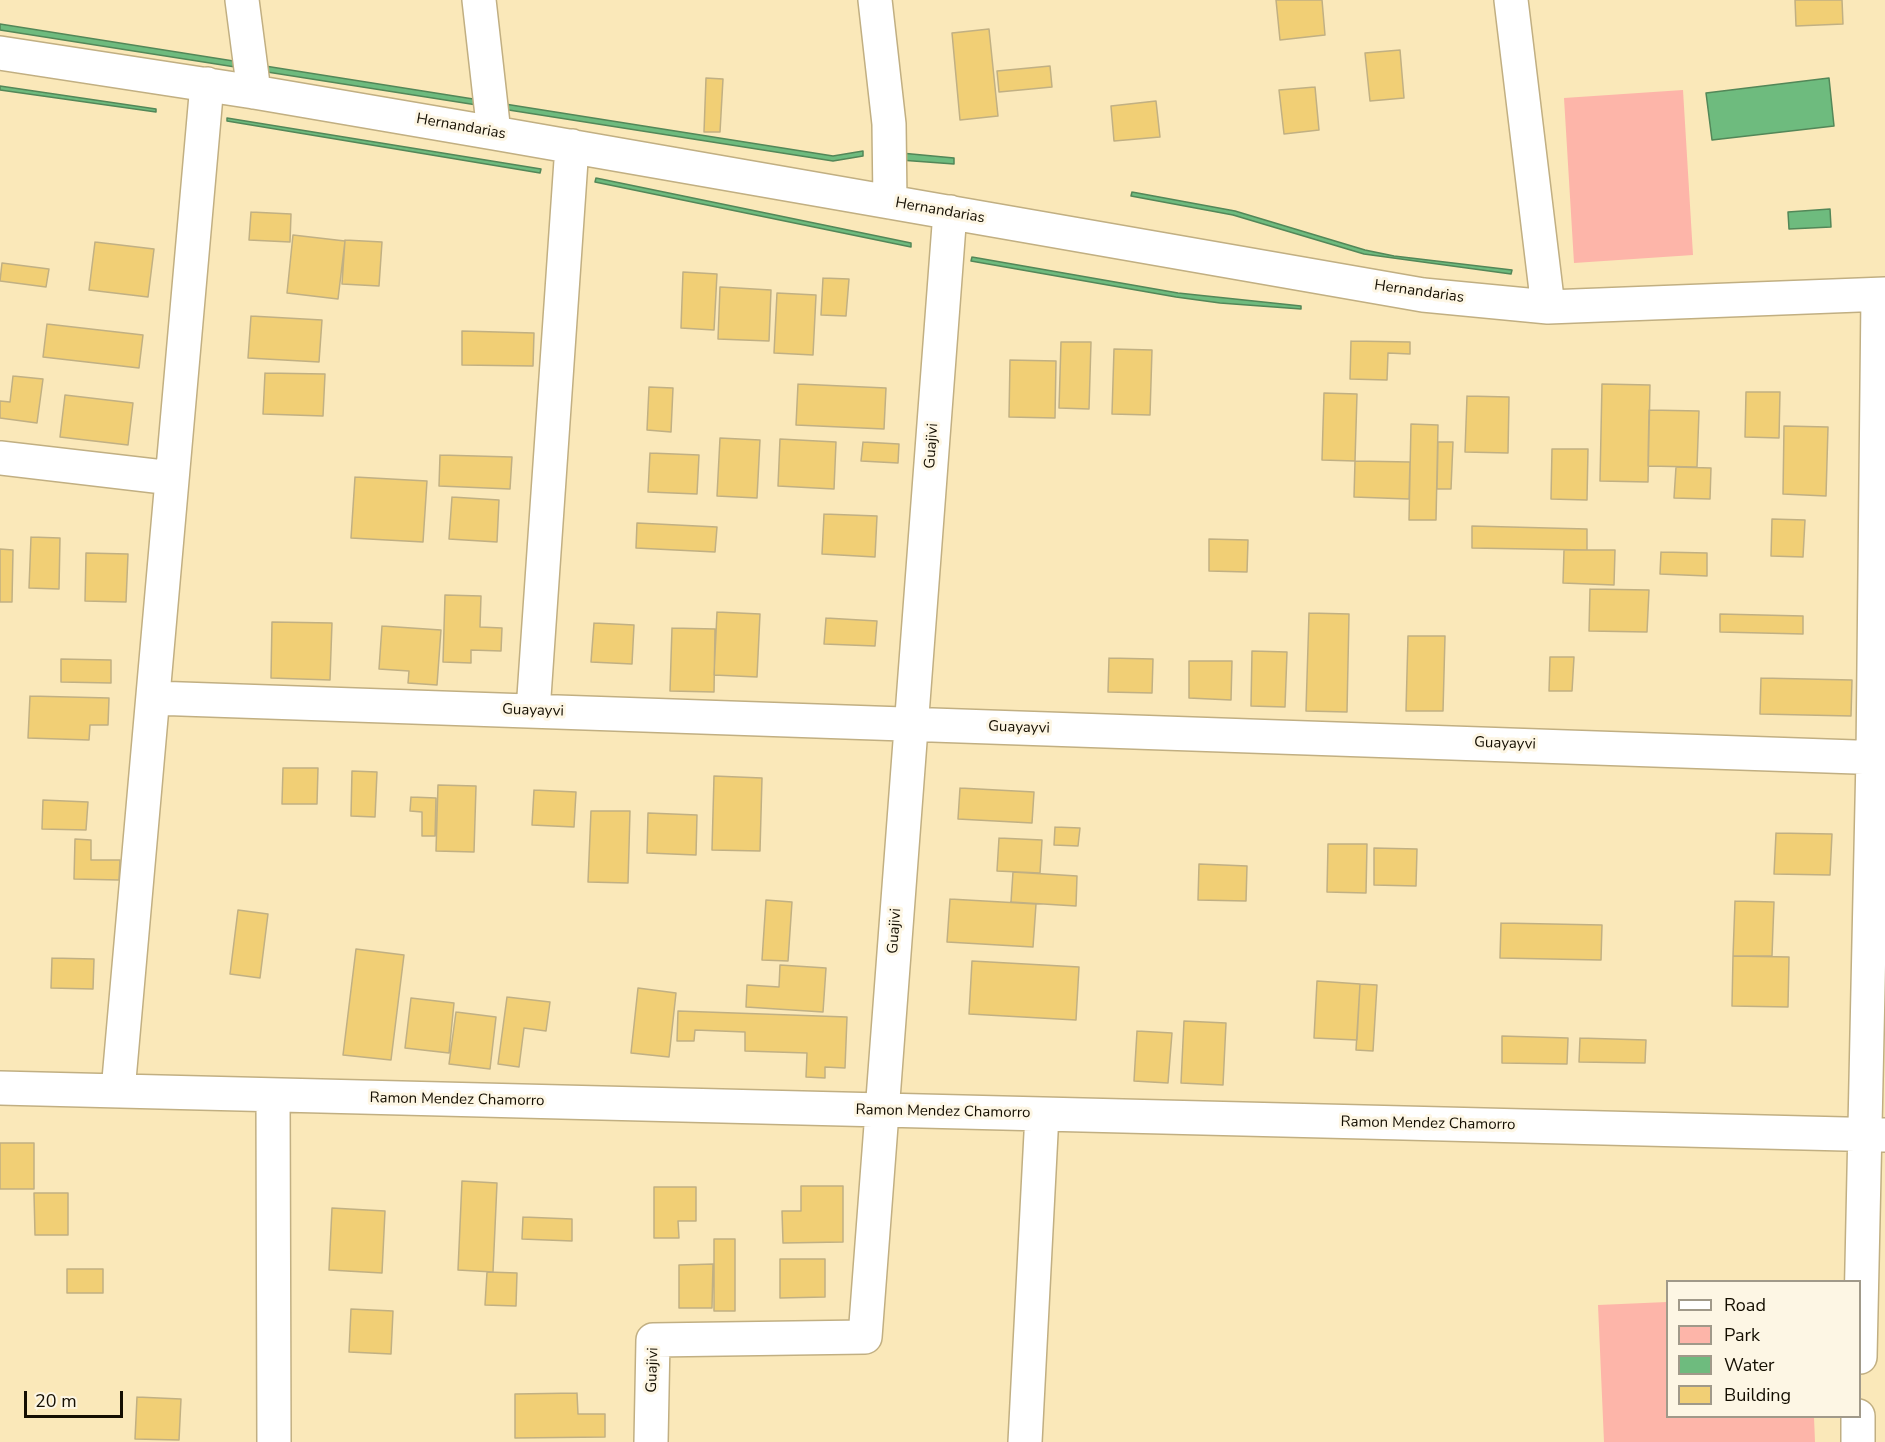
<!DOCTYPE html>
<html>
<head>
<meta charset="utf-8">
<style>
	body { margin:0 }
	#map { position:relative; width:1885px; height:1442px; overflow:hidden; background:#fae8b9; font-family:"Nunito Sans",sans-serif }
	canvas { display:block }
	.legend { position:absolute; left:1666px; top:1280px; width:195px; height:138px; box-sizing:border-box; background:#fdf6e4; border:2px solid #a09989; margin:0; padding:8px 10px; list-style:none; font-size:18px; color:#140e01 }
	.legend li { display:flex; align-items:center; gap:12px; height:30px }
	.legend b { width:30px; border:2px solid #a09989 }
	.scale { position:absolute; left:24px; top:1391px; width:99px; height:27px; box-sizing:border-box; border:3px solid #140e01; border-top:0; padding-left:8px; font-size:18px; line-height:21px; white-space:nowrap; color:#140e01; -webkit-text-stroke:4px #fdf6e4; paint-order:stroke }
</style>
</head>
<body>
<div id="map">
<canvas width="1885" height="1442"></canvas>
<ul class="legend">
<li><b style="height:8px;background:#fff"></b>Road</li>
<li><b style="height:16px;background:#fdb5a9"></b>Park</li>
<li><b style="height:16px;background:#6ebb7e"></b>Water</li>
<li><b style="height:16px;background:#f1cf75"></b>Building</li>
</ul>
<div class="scale">20 m</div>
</div>
<script>
const c = document.querySelector('canvas').getContext('2d');
c.lineJoin = 'round';
function fillPath(path, color) { c.fillStyle = color; c.fill(path, 'evenodd'); }
const toPath = rows => new Path2D(rows.map(r => 'M' + r).join(''));
function stroke(path, color, width, dash) { c.strokeStyle = color; c.lineWidth = width; c.lineCap = dash ? 'butt' : 'round'; c.setLineDash(dash || []); c.stroke(path); }
function label(font, color, halo, rows, align = 'center') {
  c.font = font + ' "Nunito Sans",sans-serif'; c.lineWidth = 6; c.setLineDash([]); c.textBaseline = 'middle'; c.strokeStyle = halo; c.fillStyle = color; for (const [text, x, y, turn = 0] of rows) {
    c.save(); c.translate(x, y); c.rotate((+turn || 0) * Math.PI / 180); c.textAlign = isNaN(turn) ? turn : align; if (halo) c.strokeText(text, 0, 0); c.fillText(text, 0, 0); c.restore();
  }
}
const green = toPath([
	[1683,90,1693,255,1574,263,1564,98],
	[1667,1302,1668,1416,1814,1417,1815,1442,1604,1442,1598,1305]
]);
const water = toPath([
	[0,24,833,156,863,151,863,156,833,161,0,30,0,24],
	[1829,78,1834,126,1712,140,1706,93,1829,78],
	[0,86,156,109,156,112,0,90,0,86],
	[227,118,541,169,540,173,227,121,227,118],
	[901,153,954,158,954,164,900,160,901,153],
	[596,178,911,243,911,247,595,182,596,178],
	[1132,192,1235,211,1365,250,1394,256,1512,270,1511,274,1364,254,1233,215,1131,196,1132,192],
	[1830,209,1831,227,1789,229,1788,212,1830,209],
	[972,257,1178,293,1301,306,1301,309,1220,303,1176,297,971,261,972,257]
]);
const building = toPath([
	[1276,0,1322,0,1325,35,1280,40,1276,0],
	[1795,0,1842,0,1843,24,1796,26,1795,0],
	[989,29,998,116,960,120,952,33,989,29],
	[1400,50,1404,98,1370,101,1365,53,1400,50],
	[1050,66,1052,87,999,92,997,71,1050,66],
	[706,78,723,79,720,132,704,132,706,78],
	[1315,87,1319,130,1284,134,1279,90,1315,87],
	[1156,101,1160,137,1114,141,1111,106,1156,101],
	[251,212,291,214,290,242,249,240,251,212],
	[293,235,345,241,338,299,287,293,293,235],
	[345,240,382,242,379,286,342,284,345,240],
	[95,242,154,249,148,297,89,290,95,242],
	[2,263,49,269,46,287,0,281,2,263],
	[683,272,717,274,714,330,681,328,683,272],
	[823,278,849,279,846,316,821,315,823,278],
	[720,287,771,290,769,341,718,339,720,287],
	[777,293,816,295,813,355,774,353,777,293],
	[251,316,322,320,319,362,248,358,251,316],
	[47,324,143,335,139,368,43,357,47,324],
	[462,331,534,333,533,366,462,365,462,331],
	[1351,341,1410,342,1410,354,1388,353,1387,380,1350,379,1351,341],
	[1061,342,1091,342,1089,409,1059,408,1061,342],
	[1114,349,1152,350,1150,415,1112,414,1114,349],
	[1010,360,1056,361,1055,418,1009,417,1010,360],
	[265,373,325,374,323,416,263,414,265,373],
	[13,376,43,379,37,423,0,418,0,401,10,402,13,376],
	[798,384,886,388,884,429,796,425,798,384],
	[1602,384,1650,385,1648,482,1600,481,1602,384],
	[649,387,673,388,671,432,647,430,649,387],
	[1746,392,1780,392,1779,438,1745,437,1746,392],
	[1324,393,1357,394,1355,461,1322,460,1324,393],
	[65,395,133,403,128,445,60,437,65,395],
	[1467,396,1509,397,1508,453,1465,452,1467,396],
	[1649,410,1699,411,1697,467,1648,466,1649,410],
	[1411,424,1438,425,1436,520,1409,520,1411,424],
	[1784,426,1828,427,1826,496,1783,494,1784,426],
	[720,438,760,440,757,498,717,496,720,438],
	[780,439,836,442,834,489,778,486,780,439],
	[863,442,899,444,898,463,861,461,863,442],
	[1438,442,1453,442,1451,489,1437,489,1438,442],
	[1552,449,1588,449,1587,500,1551,499,1552,449],
	[650,453,699,455,697,494,648,492,650,453],
	[440,455,512,457,510,489,439,486,440,455],
	[1355,461,1410,462,1409,499,1354,497,1355,461],
	[1676,467,1711,468,1710,499,1674,498,1676,467],
	[355,477,427,481,423,542,351,538,355,477],
	[452,497,499,500,497,542,449,539,452,497],
	[824,514,877,516,875,557,822,554,824,514],
	[1772,519,1805,520,1803,557,1771,556,1772,519],
	[637,523,717,527,715,552,636,548,637,523],
	[1472,526,1587,529,1587,550,1472,548,1472,526],
	[31,537,60,538,59,589,29,588,31,537],
	[1209,539,1248,540,1247,572,1209,571,1209,539],
	[0,549,13,550,12,602,0,602,0,549],
	[1564,550,1615,550,1614,585,1563,583,1564,550],
	[1661,552,1707,553,1707,576,1660,574,1661,552],
	[86,553,128,554,126,602,85,601,86,553],
	[1590,589,1649,590,1647,632,1589,631,1590,589],
	[445,595,481,596,480,627,502,628,501,651,471,650,471,663,443,662,445,595],
	[717,612,760,614,757,677,714,675,717,612],
	[1309,613,1349,614,1347,712,1306,711,1309,613],
	[1720,614,1803,616,1803,634,1720,632,1720,614],
	[826,618,877,621,875,646,824,644,826,618],
	[272,622,332,623,330,680,271,678,272,622],
	[594,623,634,625,632,664,591,662,594,623],
	[382,626,441,630,437,685,408,683,409,671,379,669,382,626],
	[672,628,715,629,714,692,670,691,672,628],
	[1408,636,1445,636,1443,711,1406,711,1408,636],
	[1252,651,1287,652,1285,707,1251,706,1252,651],
	[1550,657,1574,657,1572,691,1549,691,1550,657],
	[1109,658,1153,659,1152,693,1108,692,1109,658],
	[61,659,111,660,111,683,61,682,61,659],
	[1189,661,1232,661,1231,700,1189,698,1189,661],
	[1761,678,1852,680,1851,716,1760,714,1761,678],
	[30,696,109,698,108,725,90,725,89,740,28,738,30,696],
	[283,768,318,768,317,804,282,804,283,768],
	[352,771,377,772,375,817,351,816,352,771],
	[714,776,762,778,760,851,712,850,714,776],
	[438,785,476,786,474,852,436,851,438,785],
	[960,788,1034,792,1032,823,958,819,960,788],
	[534,790,576,792,574,827,532,825,534,790],
	[411,797,436,798,435,836,422,836,422,812,410,811,411,797],
	[43,800,88,802,86,830,42,829,43,800],
	[591,811,630,811,628,883,588,882,591,811],
	[648,813,697,815,696,855,647,853,648,813],
	[1055,827,1080,828,1078,846,1054,845,1055,827],
	[1776,833,1832,834,1830,875,1774,874,1776,833],
	[999,838,1042,840,1040,873,997,871,999,838],
	[75,839,91,840,91,860,120,860,119,880,74,879,75,839],
	[1328,844,1367,844,1366,893,1327,892,1328,844],
	[1374,848,1417,849,1416,886,1374,885,1374,848],
	[1199,864,1247,866,1246,901,1198,900,1199,864],
	[1013,872,1077,876,1076,906,1011,902,1013,872],
	[950,899,1036,904,1033,947,947,942,950,899],
	[766,900,792,902,788,961,762,960,766,900],
	[1735,901,1774,902,1772,956,1733,956,1735,901],
	[238,910,268,914,260,978,230,974,238,910],
	[1501,923,1602,925,1601,960,1500,958,1501,923],
	[356,949,404,955,391,1060,343,1055,356,949],
	[1733,956,1789,957,1788,1007,1732,1006,1733,956],
	[52,958,94,959,93,989,51,988,52,958],
	[972,961,1079,967,1076,1020,969,1014,972,961],
	[780,965,826,968,823,1012,746,1007,747,985,779,987,780,965],
	[1317,981,1360,984,1357,1040,1314,1038,1317,981],
	[1360,984,1377,985,1373,1051,1356,1050,1360,984],
	[638,988,676,993,669,1057,631,1053,638,988],
	[507,997,550,1002,546,1031,524,1028,519,1067,498,1064,507,997],
	[411,998,454,1003,449,1053,405,1048,411,998],
	[678,1011,847,1017,845,1068,825,1067,825,1078,806,1077,807,1053,745,1051,745,1032,695,1030,694,1041,677,1041,678,1011],
	[456,1012,496,1017,490,1069,449,1064,456,1012],
	[1184,1021,1226,1023,1223,1085,1181,1083,1184,1021],
	[1137,1031,1172,1033,1168,1083,1134,1081,1137,1031],
	[1502,1036,1568,1038,1567,1064,1502,1063,1502,1036],
	[1580,1038,1646,1040,1645,1063,1579,1062,1580,1038],
	[0,1143,34,1143,34,1189,0,1189,0,1143],
	[462,1181,497,1183,493,1272,458,1270,462,1181],
	[801,1186,843,1186,843,1242,783,1243,782,1211,801,1211,801,1186],
	[654,1187,696,1187,696,1221,678,1221,679,1238,654,1238,654,1187],
	[34,1193,68,1193,68,1235,35,1235,34,1193],
	[332,1208,385,1211,382,1273,329,1270,332,1208],
	[523,1217,572,1219,572,1241,522,1239,523,1217],
	[714,1239,735,1239,735,1311,714,1311,714,1239],
	[780,1259,825,1259,825,1297,780,1298,780,1259],
	[713,1264,712,1308,679,1308,679,1265,713,1264],
	[67,1269,103,1269,103,1293,67,1293,67,1269],
	[487,1272,517,1273,516,1306,485,1305,487,1272],
	[351,1309,393,1311,391,1354,349,1352,351,1309],
	[577,1393,578,1414,605,1414,605,1437,515,1438,515,1394,577,1393],
	[137,1397,181,1399,179,1440,135,1439,137,1397]
]);
const minor = toPath([
	[242,0,254,92],
	[479,0,494,133],
	[875,0,889,124,890,202],
	[1511,0,1548,307],
	[0,53,254,92,494,133,1423,295,1548,307,1885,294],
	[0,458,172,478],
	[153,698,1885,758],
	[533,711,572,146],
	[0,1088,1885,1135],
	[118,1091,207,84],
	[273,1095,274,1442],
	[1860,1357,1873,757,1878,295],
	[651,1442,653,1340,865,1337,950,212],
	[1025,1442,1042,1114],
	[1858,1442,1858,1416]
]);
const streetNames = [
	["Hernandarias",461,127,10],
	["Hernandarias",940,211,10],
	["Hernandarias",1419,292,8],
	["Guajivi",932,446,-86],
	["Guayayvi",533,711,2],
	["Guayayvi",1019,728,2],
	["Guayayvi",1505,744,2],
	["Guajivi",895,931,-86],
	["Ramon Mendez Chamorro",457,1100,1],
	["Ramon Mendez Chamorro",943,1112,1],
	["Ramon Mendez Chamorro",1428,1124,1],
	["Guajivi",653,1370,-88]
];
fillPath(green, '#fdb5a9');
fillPath(water, '#6ebb7e');
stroke(water, '#538758', 1.5);
fillPath(building, '#f1cf75');
stroke(building, '#c1b083', 1.5);
stroke(minor, '#c1af82', 36);
stroke(minor, '#fff', 33);
label('15px', '#140e01', '#fdf6e4', streetNames);
</script>
</body>
</html>
